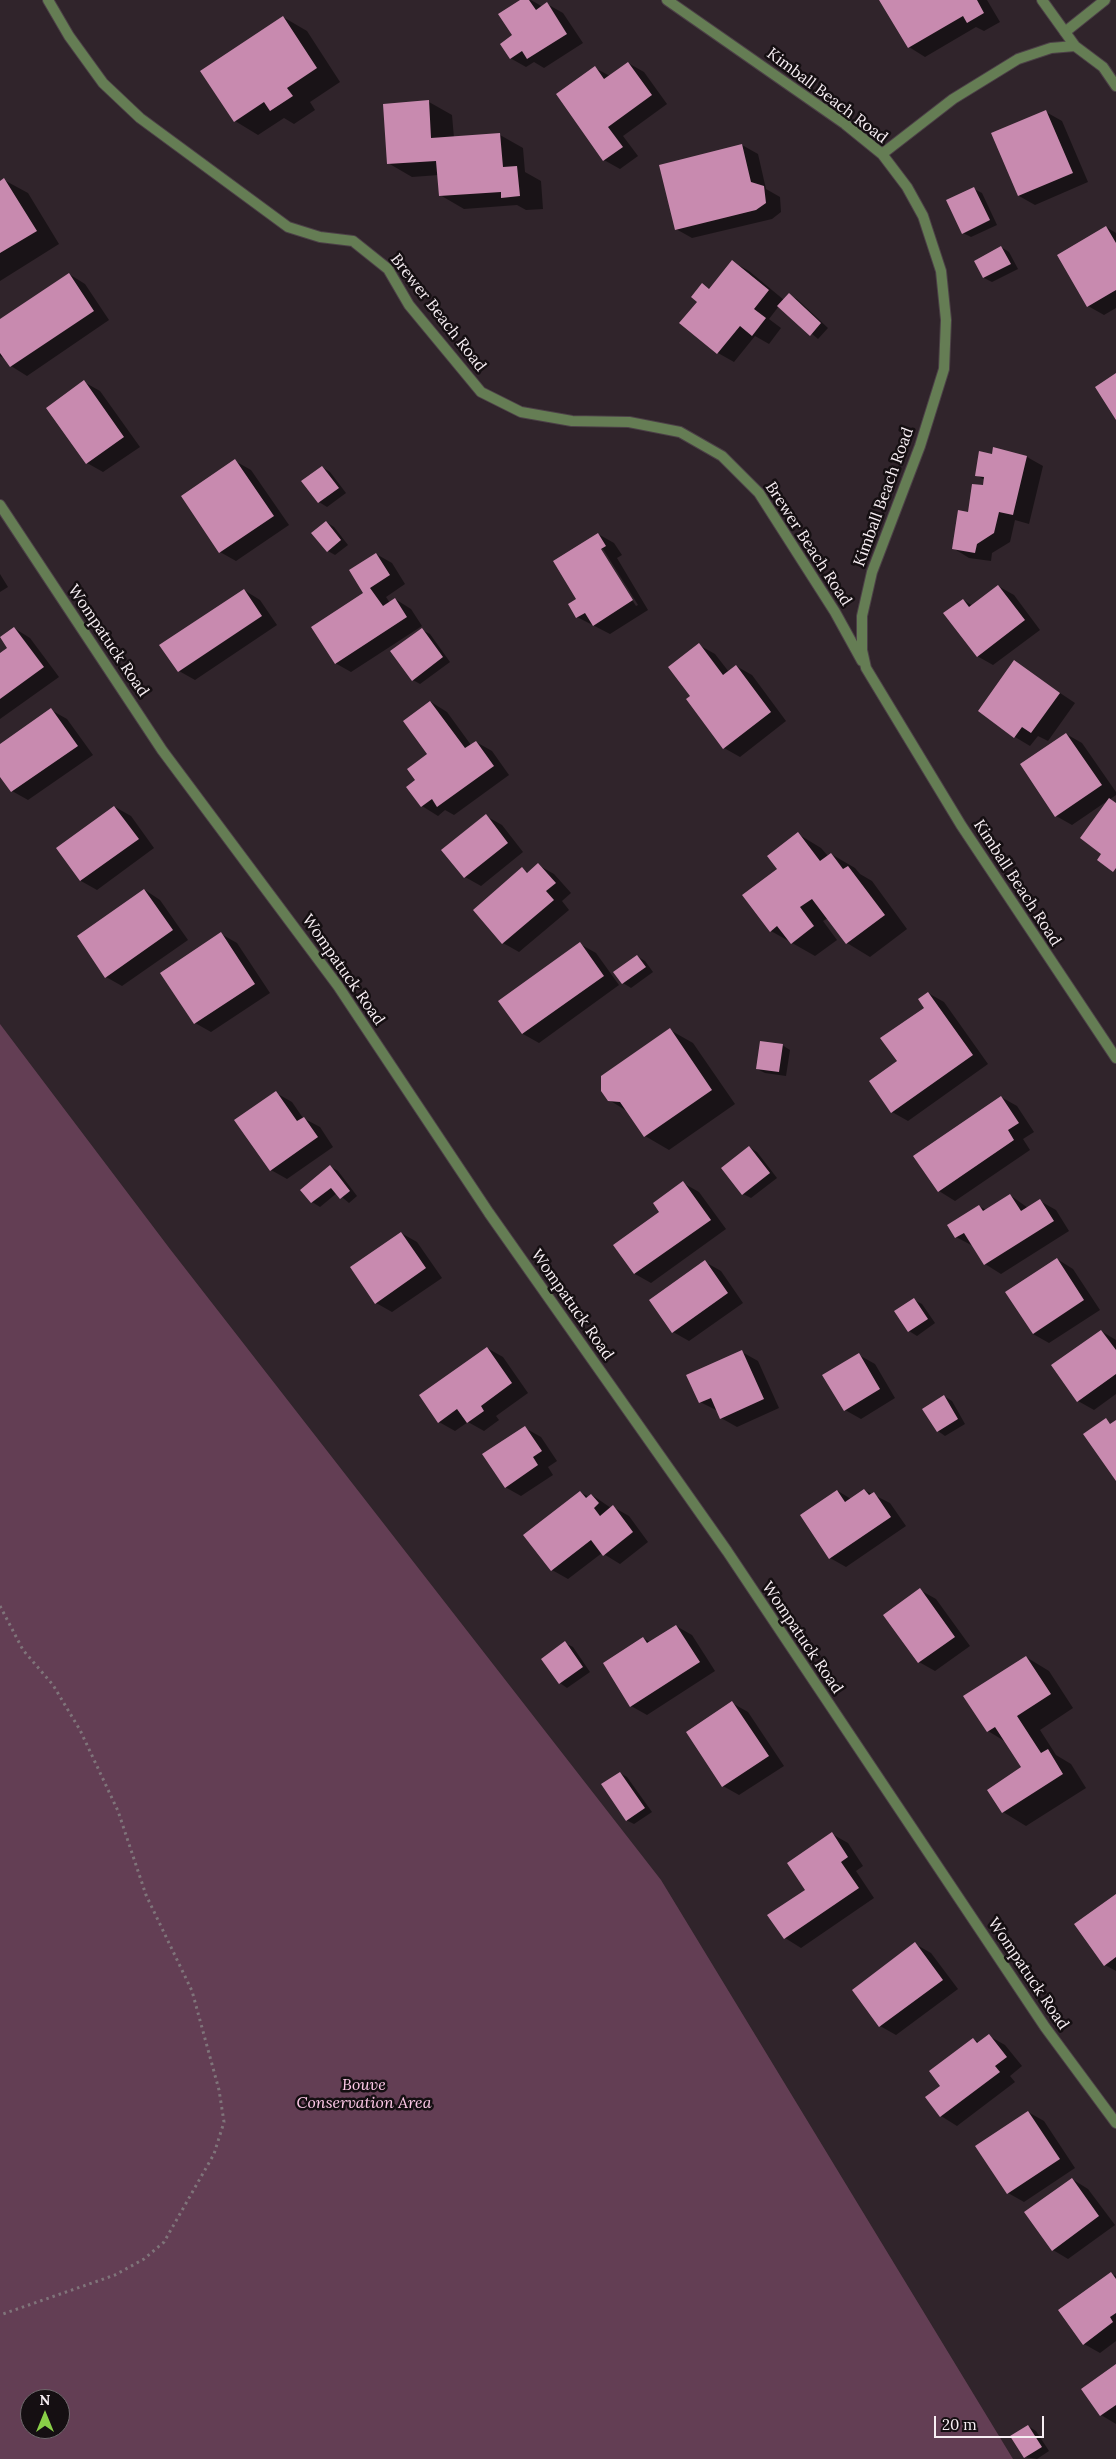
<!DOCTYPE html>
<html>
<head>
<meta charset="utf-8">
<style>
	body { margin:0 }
	#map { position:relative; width:1116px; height:2459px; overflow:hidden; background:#30242b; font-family:Lora,serif }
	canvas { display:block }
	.north { position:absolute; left:20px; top:2389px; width:50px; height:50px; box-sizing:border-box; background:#150f12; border:1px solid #6f686c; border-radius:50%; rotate:0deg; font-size:14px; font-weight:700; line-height:20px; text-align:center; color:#f7eef3 }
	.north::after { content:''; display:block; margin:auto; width:18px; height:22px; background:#89cf48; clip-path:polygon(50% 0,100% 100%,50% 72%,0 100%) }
	.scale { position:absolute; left:934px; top:2416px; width:110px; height:22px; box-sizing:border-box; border:2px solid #f7eef3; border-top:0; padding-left:6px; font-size:15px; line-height:18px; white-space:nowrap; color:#f7eef3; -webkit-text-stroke:4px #150f12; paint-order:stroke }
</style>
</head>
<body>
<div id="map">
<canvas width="1116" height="2459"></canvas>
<div class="north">N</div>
<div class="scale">20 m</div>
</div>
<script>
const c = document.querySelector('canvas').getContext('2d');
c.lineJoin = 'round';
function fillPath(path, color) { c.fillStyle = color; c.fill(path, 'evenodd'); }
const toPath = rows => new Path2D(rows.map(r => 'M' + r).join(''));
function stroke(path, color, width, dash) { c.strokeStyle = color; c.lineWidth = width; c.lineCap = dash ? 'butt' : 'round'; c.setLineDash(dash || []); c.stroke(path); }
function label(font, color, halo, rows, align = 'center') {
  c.font = font + ' Lora,serif'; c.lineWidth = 5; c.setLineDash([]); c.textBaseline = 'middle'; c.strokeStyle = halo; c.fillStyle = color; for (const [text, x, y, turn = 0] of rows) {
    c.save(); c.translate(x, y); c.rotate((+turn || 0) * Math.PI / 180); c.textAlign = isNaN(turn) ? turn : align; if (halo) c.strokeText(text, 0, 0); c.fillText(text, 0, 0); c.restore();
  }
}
const green = toPath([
	[0,1024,170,1249,661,1880,1013,2459,0,2459],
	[30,2399,60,2399,60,2429,30,2429]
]);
const shadow = toPath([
	[522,0,531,0,543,7,547,4,563,13,583,43,544,68,534,62,526,67,510,58],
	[882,0,987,0,1000,22,984,31,976,27,925,57,909,47],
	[283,17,307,31,340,82,310,102,315,110,294,124,284,118,258,135,235,121,202,71],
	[628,63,644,72,667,104,623,136,638,156,620,169,604,160,595,68,610,76],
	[429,102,452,115,454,138,500,135,523,148,525,172,541,181,543,209,526,210,517,205,464,209,440,195,439,175,412,177,388,163],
	[1046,112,1062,121,1088,182,1035,205,1019,196],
	[742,145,758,154,766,189,780,197,781,212,772,219,692,238,676,229],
	[4,180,28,193,59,244,0,281,0,182],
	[974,189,982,193,997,225,971,237,963,233],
	[1106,227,1116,233,1116,308,1104,315,1088,306],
	[1001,247,1009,252,1018,269,992,282,984,278,976,261],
	[733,262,749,271,784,300,789,295,797,299,828,328,818,339,779,306,769,319,781,328,769,344,755,336,734,362,718,353,681,323,698,302,702,285,710,290],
	[69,274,85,284,109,320,27,376,11,366,6,359,0,356,0,321],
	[84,382,100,391,140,447,103,472,87,463],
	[1027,457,1043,466,1029,524,1015,520,1010,542,992,553,991,561,969,558,953,548,969,513,984,487,985,480,976,475],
	[235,461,251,470,289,525,236,561,220,552],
	[322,467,330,472,346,493,327,507,319,502],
	[326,522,334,527,348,545,335,555,328,551],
	[598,534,614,543,622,555,617,558,648,610,610,634,577,617,578,599],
	[600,549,603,549,638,605,636,606],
	[376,554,392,563,405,584,386,597,390,603,395,599,411,609,422,626,351,672,335,663,365,594],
	[0,574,8,587,0,592],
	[998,586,1014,595,1040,630,993,665,977,656,963,600,973,606],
	[244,590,260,600,277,625,195,680,179,671],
	[14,628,30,638,59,677,0,719,0,655,9,648],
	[422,630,430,634,450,662,420,684,413,680],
	[699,645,715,654,729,672,736,666,752,675,786,721,740,757,724,748,691,696],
	[1014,662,1075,703,1048,741,1038,736,1030,746,1015,737],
	[431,702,447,712,471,745,476,742,492,751,509,775,454,815,445,810,438,816,422,806,408,787,417,780,429,754],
	[51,710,67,719,93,755,28,800,12,791,0,775,0,745],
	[1066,734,1082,743,1116,792,1116,795,1072,825,1056,816],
	[115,807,131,816,154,848,97,890,81,881,58,849],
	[486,816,502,825,523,852,481,886,465,877],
	[798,834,821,848,828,856,831,854,855,868,860,874,872,881,907,929,870,957,847,943,828,918,823,921,837,940,815,956,771,931,778,869],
	[538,865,554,874,571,893,562,901,569,910,519,952,503,943,522,869,529,873],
	[145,890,160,900,188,940,122,986,106,977],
	[221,934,237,943,270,993,211,1032,195,1023,162,974],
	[580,944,596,953,619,985,539,1043,523,1034,500,1001],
	[637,956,645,961,653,972,631,988,623,983],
	[928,993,944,1002,988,1064,908,1121,892,1112,898,1062,926,1008],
	[670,1030,693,1043,735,1104,669,1150,645,1136,627,1111,609,1100],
	[782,1045,790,1050,786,1076,765,1073,757,1069],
	[276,1093,292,1102,303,1118,320,1127,333,1147,287,1179,271,1170],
	[1001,1097,1017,1106,1034,1132,1023,1139,1030,1150,955,1201,939,1191,915,1156],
	[749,1147,757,1152,777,1178,751,1198,743,1194],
	[331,1167,338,1171,357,1196,349,1203,337,1193,320,1207,312,1202,302,1190],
	[683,1183,699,1192,726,1229,651,1283,635,1274,615,1245,661,1212],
	[1010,1195,1028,1208,1040,1201,1056,1210,1069,1231,1001,1274,985,1264,973,1246,956,1237,979,1206,986,1210],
	[401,1233,417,1242,442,1278,392,1312,376,1303],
	[1057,1259,1073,1269,1100,1310,1049,1343,1033,1334],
	[705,1262,721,1271,743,1303,689,1341,673,1332],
	[914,1300,922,1304,935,1323,917,1336,909,1331],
	[1101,1331,1116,1340,1116,1394,1094,1410,1078,1401],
	[487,1348,503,1357,528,1393,496,1416,499,1420,484,1431,468,1422,455,1431,439,1422],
	[742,1352,758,1361,779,1408,737,1427,721,1418,718,1411,700,1402],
	[859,1355,875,1364,895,1398,861,1419,845,1410],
	[944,1396,952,1401,965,1424,945,1436,938,1431],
	[525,1428,541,1437,557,1461,548,1467,553,1475,521,1496,505,1487],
	[864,1490,890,1503,906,1526,846,1567,830,1558,838,1491,851,1499],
	[580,1492,589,1497,592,1495,611,1508,613,1507,629,1516,648,1542,620,1564,602,1553,568,1579,552,1570],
	[920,1590,936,1599,970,1646,935,1671,919,1662],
	[676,1626,692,1635,715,1671,647,1715,631,1706,643,1638,650,1642],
	[565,1643,573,1647,590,1672,567,1688,560,1683],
	[1026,1657,1049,1671,1073,1708,1040,1730,1056,1755,1071,1764,1086,1788,1026,1826,1003,1812,1023,1768,1006,1742,988,1731,965,1696],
	[732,1703,748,1712,784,1766,739,1795,723,1786],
	[620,1773,627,1777,652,1812,634,1824,626,1820],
	[832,1834,848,1843,863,1866,856,1871,874,1898,801,1948,785,1938,769,1916,806,1890],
	[1116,1895,1116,1971,1105,1965],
	[915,1944,931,1953,958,1989,896,2035,880,2026],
	[989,2036,1005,2045,1022,2066,1010,2076,1015,2082,957,2126,941,2116,942,2086,973,2039,980,2043],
	[1028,2112,1044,2121,1075,2168,1024,2202,1008,2193],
	[1072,2179,1088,2189,1115,2225,1068,2259,1053,2250],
	[1111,2274,1116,2276,1116,2341,1100,2353,1084,2344],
	[1116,2366,1116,2424,1101,2415],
	[1028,2426,1036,2431,1049,2451,1037,2459,1025,2457]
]);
const building = toPath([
	[520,0,529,0,536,10,547,2,567,34,527,59,522,51,510,59,500,44,512,35,498,14],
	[879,0,977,0,984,13,967,23,963,16,908,48],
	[283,16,317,68,287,88,293,96,270,111,264,102,234,122,200,71],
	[628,62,652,95,608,127,623,147,603,161,556,94,595,66,604,79],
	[429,100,431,138,500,133,503,167,517,166,520,196,501,198,501,192,439,196,436,161,387,164,383,104],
	[1046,110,1073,173,1018,196,991,133],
	[742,144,751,182,764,186,766,203,756,210,675,230,659,165],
	[4,178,37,231,0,253,0,181],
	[974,187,990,220,962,234,946,200],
	[1106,226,1116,243,1116,290,1087,307,1057,255],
	[1001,246,1011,264,983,278,974,261],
	[732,260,769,290,754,309,766,318,752,336,740,326,717,354,679,323,697,302,691,297,702,283,709,289],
	[69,273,94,311,10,367,0,353,0,319],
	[789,293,821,323,810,336,777,306],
	[1116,373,1116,420,1095,387],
	[84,380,124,437,86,464,46,408],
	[993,447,1027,456,1013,515,999,512,994,533,977,544,975,553,952,549,958,510,968,512,972,484,983,485,984,477,975,476,979,451,992,454],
	[235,459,274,516,219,553,181,496],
	[322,466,339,488,318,503,301,481],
	[326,521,341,540,327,552,311,533],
	[598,533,606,546,601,549,633,600,593,626,585,613,576,618,568,604,576,599,553,561],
	[376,553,390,575,370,588,383,606,395,598,407,617,335,664,311,627,363,593,349,570],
	[998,585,1025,620,977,657,943,613,963,599,969,607],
	[244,589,262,616,178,672,159,645],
	[14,627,44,667,0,699,0,653,7,648,0,637],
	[422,628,443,657,412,681,390,651],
	[699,643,723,675,736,665,771,712,723,749,686,699,690,696,668,667],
	[1014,660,1060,693,1031,733,1022,727,1014,738,978,711],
	[430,701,465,748,476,741,494,766,437,807,432,799,421,807,406,787,415,780,407,769,427,754,403,721],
	[51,708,78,746,11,792,0,777,0,744],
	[1066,733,1102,785,1055,817,1020,764],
	[1109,798,1116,803,1116,868,1113,872,1097,860,1101,854,1080,838],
	[114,806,139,839,80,881,56,848],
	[486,814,508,843,464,878,441,850],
	[798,832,820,861,831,853,843,869,848,866,885,915,846,944,812,899,800,907,814,926,791,944,777,926,770,932,742,895,777,869,767,856],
	[538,863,556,883,546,891,554,900,502,944,473,910,522,867,527,873],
	[144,889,173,930,105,978,77,936],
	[221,932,255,984,194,1024,160,973],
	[580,942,604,976,522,1034,498,1001],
	[637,955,646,967,622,984,613,972],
	[928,992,973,1055,891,1113,869,1081,897,1061,880,1038,924,1008,918,999],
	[670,1028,712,1090,644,1137,620,1102,608,1101,601,1091,601,1076],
	[760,1041,783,1044,779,1072,756,1069],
	[276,1091,297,1121,304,1117,318,1137,270,1171,234,1120],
	[1001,1096,1019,1123,1008,1130,1014,1140,938,1192,913,1156],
	[749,1146,770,1173,742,1195,721,1168],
	[330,1165,350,1191,340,1199,331,1188,311,1203,300,1190],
	[683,1181,711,1220,634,1274,613,1245,659,1212,653,1203],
	[1010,1194,1021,1211,1040,1199,1054,1221,984,1265,964,1233,955,1238,947,1225,979,1205,983,1211],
	[401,1232,426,1268,375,1304,350,1267],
	[1057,1258,1084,1300,1033,1334,1005,1292],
	[705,1260,728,1293,672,1333,649,1300],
	[914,1298,928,1319,908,1332,894,1311],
	[1101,1330,1116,1350,1116,1374,1077,1402,1051,1365],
	[487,1347,512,1383,481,1406,484,1411,467,1423,457,1409,438,1423,419,1395],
	[742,1350,764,1399,720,1419,711,1398,699,1403,686,1375],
	[859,1353,880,1389,844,1411,822,1375],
	[944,1395,958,1419,937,1432,922,1409],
	[1106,1418,1110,1424,1116,1420,1116,1481,1083,1434],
	[525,1426,542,1451,533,1457,538,1465,505,1488,482,1454],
	[864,1489,869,1495,874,1492,891,1517,829,1559,800,1515,837,1490,845,1502],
	[580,1491,586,1498,591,1494,599,1503,594,1508,600,1516,613,1505,633,1532,603,1556,591,1540,551,1571,523,1535],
	[920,1588,955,1637,918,1663,883,1615],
	[676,1625,700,1662,630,1707,603,1663,643,1637,647,1643],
	[565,1641,583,1667,559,1684,541,1659],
	[1026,1656,1051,1694,1017,1716,1041,1753,1048,1749,1063,1774,1002,1813,987,1790,1021,1767,995,1727,987,1732,963,1696],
	[732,1701,769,1756,722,1787,686,1732],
	[620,1772,645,1808,626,1821,601,1784],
	[832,1832,848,1857,841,1862,859,1888,784,1939,767,1915,805,1890,787,1863],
	[1116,1894,1116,1957,1104,1966,1074,1924],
	[915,1942,943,1980,879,2027,852,1990],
	[989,2034,1007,2057,995,2066,1000,2072,940,2117,925,2097,940,2086,929,2071,973,2038,977,2043],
	[1028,2111,1060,2159,1007,2194,975,2146],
	[1072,2178,1099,2216,1052,2251,1024,2212],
	[1111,2272,1116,2279,1116,2313,1110,2317,1113,2322,1083,2345,1058,2310],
	[1116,2364,1116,2405,1100,2416,1081,2389],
	[1028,2425,1042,2447,1024,2458,1010,2436]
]);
const path = toPath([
	[0,1606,23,1650,53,1685,80,1730,118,1811,146,1895,192,1991,219,2090,224,2122,214,2154,164,2242,144,2259,115,2275,0,2315]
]);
const lane = toPath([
	[1065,32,1105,0]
]);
const street = toPath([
	[48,0,69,36,103,83,140,118,288,227,320,237,353,241,388,269,409,305,481,392,521,412,572,421,629,422,680,432,722,456,759,493,835,612,862,661],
	[667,0,845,124,882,154,907,187,923,216,941,271,946,320,944,369,920,446,872,572,862,616,862,650,866,668,961,825,1116,1058],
	[1042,0,1075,46],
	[882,154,953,99,1018,59,1051,48,1075,46,1103,67,1116,86],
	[0,505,162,750,338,986,489,1213,727,1551,1045,2027,1116,2123]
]);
const streetNames = [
	["Kimball Beach Road",827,96,37],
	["Brewer Beach Road",438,313,52],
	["Kimball Beach Road",884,497,-70],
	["Brewer Beach Road",808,544,57],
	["Wompatuck Road",108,641,56],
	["Kimball Beach Road",1017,883,57],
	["Wompatuck Road",343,970,55],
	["Wompatuck Road",572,1305,55],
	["Wompatuck Road",802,1638,56],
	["Wompatuck Road",1028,1974,56]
];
const parkNames = [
	["Bouve",364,2085],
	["Conservation Area",364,2103]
];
fillPath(green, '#633e54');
fillPath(shadow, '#0007');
fillPath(building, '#c88aaf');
stroke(lane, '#4c4047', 12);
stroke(street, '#4c4047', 12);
stroke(path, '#7f747a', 3, [2.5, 4]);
stroke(lane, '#657d54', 10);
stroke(street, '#657d54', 10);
label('16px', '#f7eef3', '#150f12', streetNames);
label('italic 16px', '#fec9e8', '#150f12', parkNames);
</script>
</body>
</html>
